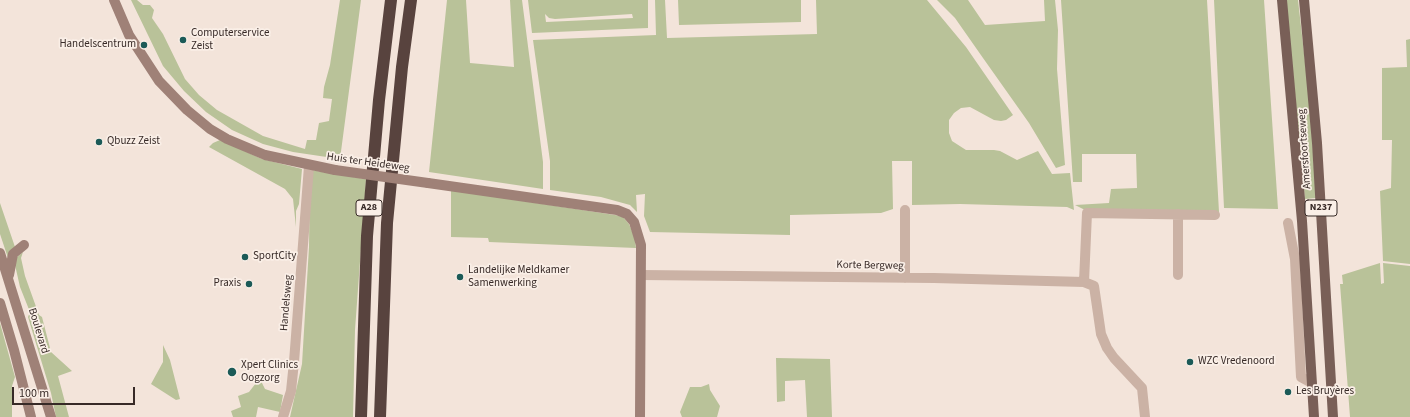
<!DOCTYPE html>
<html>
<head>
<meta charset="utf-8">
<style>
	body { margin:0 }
	#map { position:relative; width:1410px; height:417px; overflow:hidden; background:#f3e4da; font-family:"Source Sans 3",sans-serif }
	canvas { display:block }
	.scale { position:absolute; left:12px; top:387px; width:123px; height:18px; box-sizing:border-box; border:2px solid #372a27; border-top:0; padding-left:5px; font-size:12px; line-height:14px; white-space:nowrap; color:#372a27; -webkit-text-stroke:3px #faefe7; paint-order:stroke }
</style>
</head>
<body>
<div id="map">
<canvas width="1410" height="417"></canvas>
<div class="scale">100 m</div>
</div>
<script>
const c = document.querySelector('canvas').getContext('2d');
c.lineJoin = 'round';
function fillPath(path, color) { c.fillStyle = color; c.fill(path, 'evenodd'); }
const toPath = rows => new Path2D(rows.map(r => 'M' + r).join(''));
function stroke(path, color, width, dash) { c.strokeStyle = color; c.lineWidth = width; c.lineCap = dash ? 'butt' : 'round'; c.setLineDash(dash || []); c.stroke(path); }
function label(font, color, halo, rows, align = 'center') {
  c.font = font + ' "Source Sans 3",sans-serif'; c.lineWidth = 3.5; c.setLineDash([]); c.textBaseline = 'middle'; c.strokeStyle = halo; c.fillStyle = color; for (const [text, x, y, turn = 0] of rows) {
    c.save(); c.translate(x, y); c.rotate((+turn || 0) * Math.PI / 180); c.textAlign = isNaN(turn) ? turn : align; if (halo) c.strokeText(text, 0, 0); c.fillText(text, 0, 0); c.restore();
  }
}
const green = toPath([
	[131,0,137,0,143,5,150,5,154,10,152,18,163,34,185,79,199,95,217,110,263,136,305,149,307,140,316,140,319,123,329,121,332,99,323,98,324,87,330,65,340,0,361,0,340,159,293,152,263,144,232,130,206,112,184,91,163,66],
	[447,0,466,0,470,63,514,67,510,0,522,0,543,162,543,189,429,172],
	[528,0,648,0,648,28,532,33],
	[545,14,549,18,555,19,632,14,633,18,546,22],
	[655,0,665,0,667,38,817,34,816,0,927,0,966,47,1013,115,1006,120,1001,121,994,120,970,107,961,108,954,113,949,120,949,133,952,141,966,150,994,150,1000,151,1017,160,1038,151,1052,174,1070,173,1074,210,1067,207,960,204,912,205,912,161,892,161,893,209,881,213,790,215,790,235,650,232,644,216,645,194,636,195,637,212,630,205,601,197,550,190,550,161,533,40,656,35],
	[678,0,801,0,801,22,679,25],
	[937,0,968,0,985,25,1045,21,1044,0,1055,0,1058,30,1057,69,1065,165,1056,168,1029,123,983,58,955,18],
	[1061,0,1207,0,1219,212,1091,213,1075,205,1109,203,1111,189,1137,188,1136,154,1082,154,1082,182,1073,182],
	[1214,0,1264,0,1278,209,1224,208],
	[1286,0,1298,0,1310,106,1316,198,1305,199],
	[1410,39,1410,264,1383,261,1380,191,1391,188,1392,140,1382,140,1382,68,1407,67,1406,40],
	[220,140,262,159,302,169,299,204,296,211,296,227,293,199,285,189,209,147,213,143],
	[310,170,366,179,355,330,353,417,290,417,302,364,309,247],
	[451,190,615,215,623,217,629,224,635,238,636,248,489,242,488,238,451,237],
	[0,203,15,247,11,251,10,264,0,234],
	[23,252,21,258,25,276,39,315,42,317,51,352,72,371,58,376,69,417,56,417,51,393,28,317,30,312,20,287,15,265,16,258],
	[1380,263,1381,284,1384,283,1383,263,1410,266,1410,417,1350,417,1340,284,1343,284,1342,275],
	[0,323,15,377,12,386,12,417,0,417],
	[163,345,170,360,180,399,176,400,151,384,163,362],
	[776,358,830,359,832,417,807,417,805,380,785,381,785,401,777,402],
	[263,374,262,383,265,389,283,395,280,412,258,407,256,417,233,417,231,411,241,407,238,396,249,392],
	[709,384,710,390,720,406,717,417,682,417,680,412,690,387,701,387]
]);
const street = toPath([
	[1288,223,1295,259,1301,377,1312,383],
	[641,275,934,278,1084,282,1094,286,1101,334,1107,348,1114,358,1142,388,1145,417],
	[1178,275,1178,214],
	[905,278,905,210],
	[1084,282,1087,213,1215,215],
	[283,417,291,391,294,362,309,166]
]);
const secondary = toPath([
	[114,0,129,35,159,81,187,110,210,129,227,139,265,155,335,170],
	[428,183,617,210,627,214,634,222,641,245,640,417],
	[0,253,51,417],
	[9,275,13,254,24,245],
	[0,303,14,350,31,417]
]);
const primary = toPath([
	[1282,0,1302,221,1314,417],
	[1304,0,1317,143,1333,417]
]);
const highway = toPath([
	[361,417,367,236,379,100,391,0],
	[380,417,387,223,402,67,411,0]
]);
const secondaryBridge = toPath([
	[335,170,428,183]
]);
const markers = [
	[183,40,4,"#1b5a57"],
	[144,45,4,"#1b5a57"],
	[99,142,4,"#1b5a57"],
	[245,257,4,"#1b5a57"],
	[460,277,4,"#1b5a57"],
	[249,284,4,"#1b5a57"],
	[1190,362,4,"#1b5a57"],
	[232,372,5,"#1b5a57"],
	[1288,392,4,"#1b5a57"]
];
const shields = [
	[369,208,26],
	[1321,208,32]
];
const shieldNames = [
	["A28",369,208],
	["N237",1321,208]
];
const poiNames = [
	["Computerservice",191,34],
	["Zeist",191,47],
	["Handelscentrum",136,45,"right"],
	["Qbuzz Zeist",107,142],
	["SportCity",253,257],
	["Landelijke Meldkamer",468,271],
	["Samenwerking",468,284],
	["Praxis",241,284,"right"],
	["WZC Vredenoord",1198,362],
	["Xpert Clinics",241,366],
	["Oogzorg",241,379],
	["Les Bruyères",1296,392]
];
const streetNames = [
	["Amersfoortseweg",1305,149,-94],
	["Huis ter Heideweg",368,163,8],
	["Korte Bergweg",870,266,1],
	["Handelsweg",287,303,-85],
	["Boulevard",38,331,73]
];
fillPath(green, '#b9c299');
stroke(street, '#cbb2a5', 10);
stroke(secondary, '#9f8177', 10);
stroke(primary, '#795f57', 10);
stroke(highway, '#58433e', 12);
stroke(secondaryBridge, '#9f8177', 10);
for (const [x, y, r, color] of markers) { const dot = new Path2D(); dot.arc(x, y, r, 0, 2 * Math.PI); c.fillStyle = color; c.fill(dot); stroke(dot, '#faefe7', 1.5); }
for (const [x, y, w] of shields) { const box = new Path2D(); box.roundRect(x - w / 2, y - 8, w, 16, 3); c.fillStyle = '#faefe7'; c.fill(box); stroke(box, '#372a27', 1); }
label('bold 10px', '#372a27', null, shieldNames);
label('11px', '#372a27', '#faefe7', poiNames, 'left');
label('11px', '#372a27', '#faefe7', streetNames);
</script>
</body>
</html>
